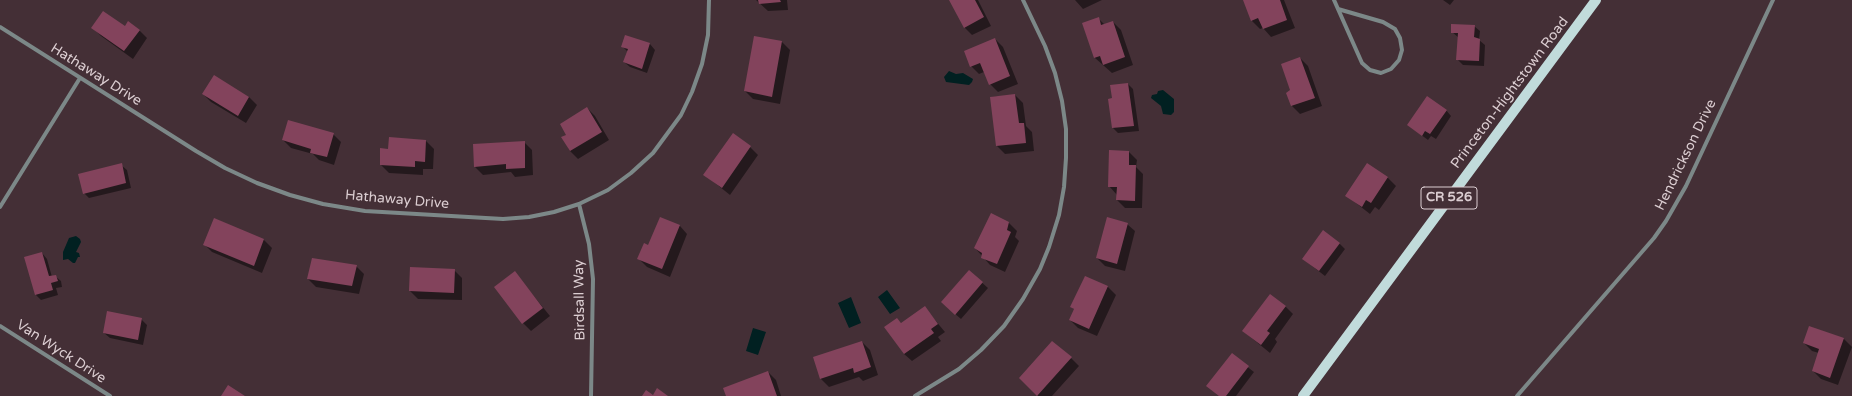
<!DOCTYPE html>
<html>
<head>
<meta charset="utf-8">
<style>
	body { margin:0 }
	canvas { display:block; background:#442f36 }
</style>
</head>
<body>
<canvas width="1852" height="396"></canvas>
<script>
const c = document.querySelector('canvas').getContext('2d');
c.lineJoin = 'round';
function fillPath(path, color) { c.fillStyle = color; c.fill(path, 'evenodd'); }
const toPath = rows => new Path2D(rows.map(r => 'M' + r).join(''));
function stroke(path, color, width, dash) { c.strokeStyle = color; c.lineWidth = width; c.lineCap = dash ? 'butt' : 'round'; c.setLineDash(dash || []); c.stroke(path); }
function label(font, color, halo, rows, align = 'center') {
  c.font = font + ' "Varela Round",sans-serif'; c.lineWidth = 3; c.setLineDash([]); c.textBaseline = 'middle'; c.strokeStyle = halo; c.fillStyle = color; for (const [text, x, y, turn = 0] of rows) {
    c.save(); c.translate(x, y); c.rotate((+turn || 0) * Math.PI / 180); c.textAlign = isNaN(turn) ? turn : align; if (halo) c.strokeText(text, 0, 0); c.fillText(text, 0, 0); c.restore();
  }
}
const water = toPath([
	[949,71,956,74,963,73,973,79,972,82,969,85,946,82,944,77],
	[1163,90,1174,99,1174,112,1171,115,1163,114,1161,106,1151,98,1152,95,1157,94,1158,91],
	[76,236,80,239,81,242,76,252,79,253,80,257,78,257,75,263,73,263,68,259,63,260,63,252,69,238],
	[887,290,900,308,890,314,878,297],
	[851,297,861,323,849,328,838,303],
	[753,328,766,332,758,355,746,351]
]);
const shadow = toPath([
	[756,0,787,0,788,10,768,11],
	[950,0,978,0,991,26,972,35,964,27],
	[1075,0,1102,0,1083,9],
	[1244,0,1284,0,1295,28,1271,37,1263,28,1260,29,1252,21],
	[1443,0,1454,0,1450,5],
	[1098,18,1105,25,1113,22,1121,30,1133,65,1112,73,1095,58,1083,24],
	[1474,26,1480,31,1479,40,1485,45,1484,66,1463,65,1457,59,1459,38,1452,32],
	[125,27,139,30,147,38,133,59,101,36,93,28],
	[755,37,782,42,790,50,780,104,753,99,745,91],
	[995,39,1003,47,1018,84,998,92,990,84,984,72,979,74,971,66],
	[650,44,655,50,647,73,630,67,624,62,628,52,623,47],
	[1300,58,1308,66,1322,106,1300,114,1292,106],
	[1128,84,1133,89,1139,131,1118,133,1113,128,1109,100,1113,99],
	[203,94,249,97,257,105,246,123,211,102],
	[1015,95,1023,103,1026,126,1032,132,1034,151,1005,154,997,146,991,97],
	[587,108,595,116,609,140,578,159,570,151,563,138,567,135],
	[1446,110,1451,116,1436,139,1431,136,1428,140,1408,125],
	[333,134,341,142,334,165,319,160,313,154,291,148,283,140],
	[426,141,434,149,433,169,423,169,423,175,389,173,381,165,389,150],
	[524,142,532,150,533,175,515,177,511,172,483,175,475,167],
	[750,147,758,155,730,195,705,175],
	[1129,152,1137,160,1136,167,1143,174,1142,208,1125,208,1117,200,1117,195,1109,186],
	[121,165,127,170,131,188,89,198,84,193],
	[1367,165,1388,178,1396,186,1379,210,1375,207,1370,214,1347,196],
	[991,215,1009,223,1017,231,1015,237,1019,241,1005,272,990,265,975,248],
	[660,218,680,226,687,234,670,277,647,267,639,259,649,246],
	[215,219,264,240,272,248,262,273,212,252,204,244],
	[1127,224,1135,231,1125,271,1105,266,1097,258],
	[1339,243,1345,249,1325,276,1303,259],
	[42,253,47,259,52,277,55,276,61,281,62,287,56,288,58,295,41,300,36,295],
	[356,266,364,274,359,294,316,287,308,279],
	[454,270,462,278,462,300,418,299,410,291],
	[969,271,988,288,961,319,947,307],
	[515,273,550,316,531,331,523,323],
	[1085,277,1108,287,1116,295,1097,336,1078,328,1070,320,1075,310,1071,307],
	[1285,306,1293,314,1275,339,1277,342,1270,353,1243,331],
	[925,308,945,332,938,337,941,341,912,361,904,354,897,319,902,324],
	[141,319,147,325,143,345,110,338,104,333],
	[1810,327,1844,339,1852,347,1838,385,1821,379,1813,371,1819,353,1812,351,1804,343],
	[862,342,870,350,878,375,863,381,859,377,829,387,821,379,815,358],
	[1232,355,1254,372,1236,396,1219,396],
	[1071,358,1079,366,1052,396,1038,396,1020,378],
	[768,372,776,380,781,396,727,396]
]);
const building = toPath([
	[758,0,780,0,781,2,759,4],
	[949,0,975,0,984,17,964,28],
	[1243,0,1280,0,1287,20,1263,29,1258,18,1251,21],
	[103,11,125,26,128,21,140,30,124,51,91,28],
	[1099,17,1101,25,1113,21,1125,57,1103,65,1100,56,1094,58,1082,23],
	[1451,24,1475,25,1474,37,1480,39,1479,61,1456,60,1458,33,1451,33],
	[625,35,650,43,642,69,623,62,628,49,621,47],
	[754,36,782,41,772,97,744,91],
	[995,38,1010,76,989,85,980,63,970,67,964,51],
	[1300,57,1315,98,1291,106,1286,93,1290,90,1281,64],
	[214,75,249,97,238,116,202,94],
	[1128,83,1134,126,1112,128,1108,99,1112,98,1110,85],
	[1015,94,1019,123,1024,123,1026,143,996,146,990,97],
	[1427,96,1447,110,1430,134,1425,131,1422,136,1407,125],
	[587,107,602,132,570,151,561,137,566,135,560,124],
	[288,120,334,133,327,157,310,153,311,149,282,140],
	[733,133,751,146,722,188,703,175],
	[389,137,426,140,425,162,415,161,415,167,380,165,380,148,388,149],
	[525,141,525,168,506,169,506,164,474,167,473,144],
	[1109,150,1129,151,1129,165,1136,165,1135,201,1116,200,1117,187,1108,187],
	[122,163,126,183,83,194,78,174],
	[1367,163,1388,177,1371,203,1366,200,1362,207,1345,196],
	[991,213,1009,222,1007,230,1011,232,997,264,981,258,982,253,974,248],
	[660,217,680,225,662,269,637,259,644,243,648,245],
	[1107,217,1128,223,1117,264,1096,258],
	[214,218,264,239,254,266,203,245],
	[1323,230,1340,243,1319,271,1302,259],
	[42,252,49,276,56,275,58,281,51,283,53,290,35,295,24,257],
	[312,258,357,265,352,286,307,279],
	[410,267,455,269,454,293,409,291],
	[969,270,983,282,955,315,941,302],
	[515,271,543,308,522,324,494,287],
	[1085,276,1108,286,1089,329,1069,320,1074,309,1070,307],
	[1270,294,1286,306,1267,331,1270,333,1261,345,1242,331],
	[925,306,938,324,931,329,934,333,904,354,884,327,897,318,901,323],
	[107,311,142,318,138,340,103,333],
	[1809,326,1844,338,1830,378,1812,371,1819,349,1803,343],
	[862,341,871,367,854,373,853,368,820,379,813,357],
	[1052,341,1072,357,1037,396,1019,378],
	[1232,353,1249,366,1226,396,1219,396,1206,386],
	[768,371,777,396,726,396,723,388],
	[228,385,245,396,221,396],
	[657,388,668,396,642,396,646,390,653,395]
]);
const minor = toPath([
	[1334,0,1362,63,1370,70,1381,73,1391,69,1399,60,1402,50,1400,38,1395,29,1383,22,1338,9],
	[0,27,196,151,225,168,257,183,290,195,323,204,365,211,503,219,529,217,554,212,579,204,608,190,631,173,653,153,681,115,692,92,702,64,708,35,709,0],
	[579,204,589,244,593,279,591,396],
	[0,207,80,78],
	[0,326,110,396],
	[915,396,959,369,981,350,1004,326,1023,299,1040,269,1049,247,1059,215,1064,187,1066,158,1066,129,1062,101,1055,73,1045,46,1023,0],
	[1517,396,1654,238,1666,221,1686,186,1773,0]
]);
const primary = toPath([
	[1303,396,1596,0]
]);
const shields = [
	[1449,198,56]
];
const shieldNames = [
	["CR 526",1449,198]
];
const streetNames = [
	["Hathaway Drive",96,75,32],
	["Princeton-Hightstown Road",1510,93,-53],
	["Hendrickson Drive",1686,155,-64],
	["Hathaway Drive",397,200,5],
	["Birdsall Way",580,300,-91],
	["Van Wyck Drive",61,352,33]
];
fillPath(water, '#012021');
fillPath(shadow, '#0007');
fillPath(building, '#83435c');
stroke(minor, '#7c8888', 4);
stroke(primary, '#c1dbdb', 10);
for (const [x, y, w] of shields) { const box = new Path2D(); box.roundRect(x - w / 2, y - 11, w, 22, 3); c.fillStyle = '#442f36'; c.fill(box); stroke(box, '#dbcdd1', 1); }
label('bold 13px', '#dbcdd1', null, shieldNames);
label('14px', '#dbcdd1', '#442f36', streetNames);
</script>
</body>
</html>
